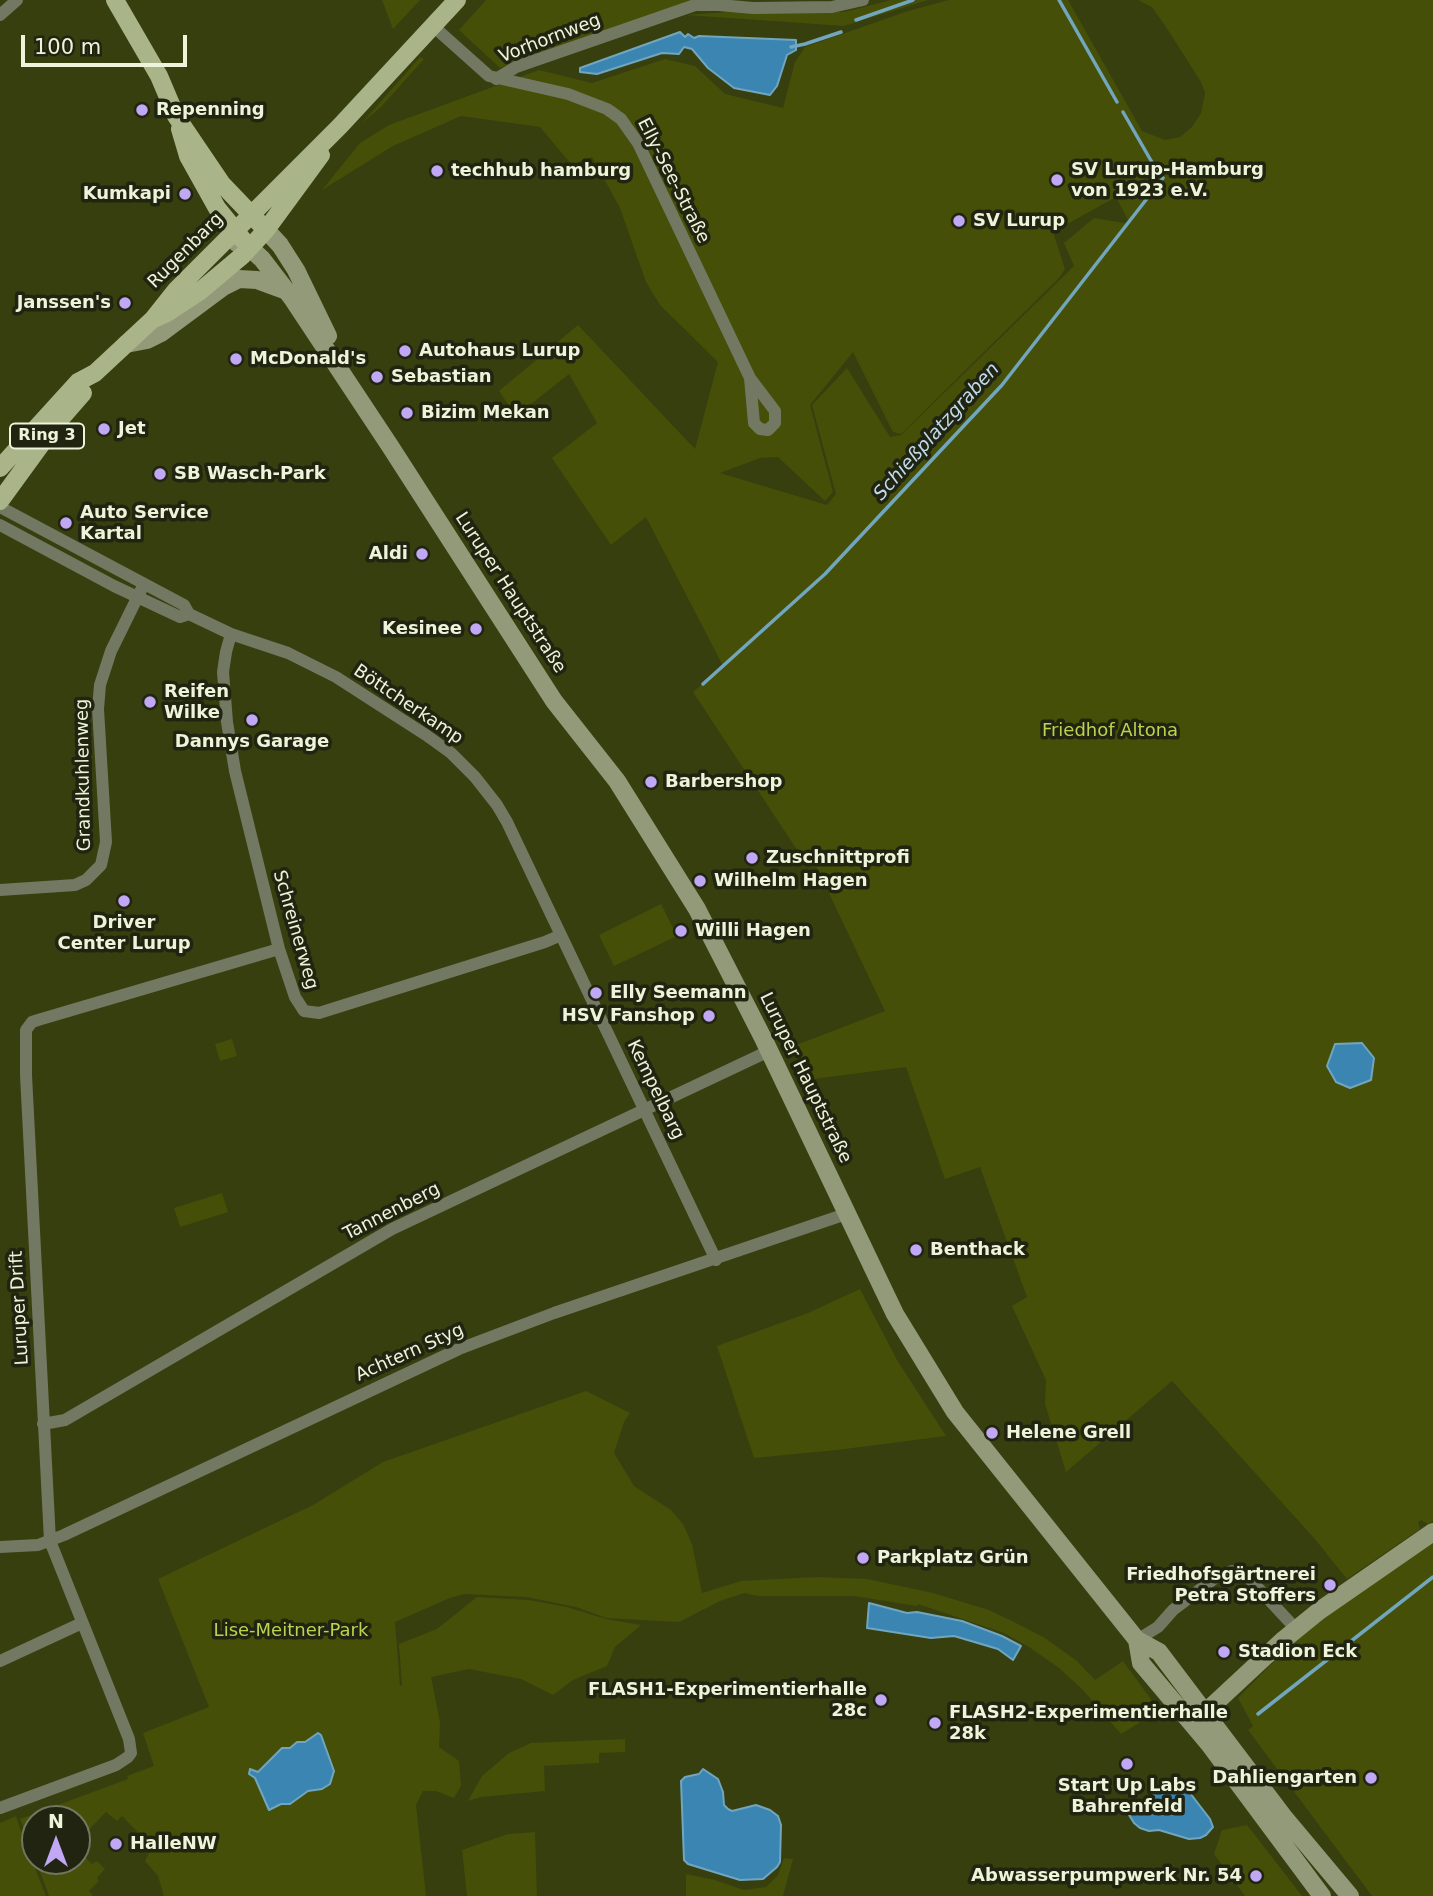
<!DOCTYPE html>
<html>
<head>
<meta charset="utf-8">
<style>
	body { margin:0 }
	#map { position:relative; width:1433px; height:1896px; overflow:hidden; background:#373f0f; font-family:"DejaVu Sans",sans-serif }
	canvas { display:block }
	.north { position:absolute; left:21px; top:1805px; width:70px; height:70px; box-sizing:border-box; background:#202410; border:2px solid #727761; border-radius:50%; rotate:0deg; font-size:19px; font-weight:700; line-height:28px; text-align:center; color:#eef4da }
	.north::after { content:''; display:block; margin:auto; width:24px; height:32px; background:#c0a8f4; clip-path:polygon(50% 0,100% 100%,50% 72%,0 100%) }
	.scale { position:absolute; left:21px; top:35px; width:166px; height:32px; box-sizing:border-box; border:4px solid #eef4da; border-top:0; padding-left:9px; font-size:21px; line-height:24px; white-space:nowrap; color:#eef4da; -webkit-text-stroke:5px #202410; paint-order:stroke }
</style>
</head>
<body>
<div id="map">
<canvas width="1433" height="1896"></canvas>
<div class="north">N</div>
<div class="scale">100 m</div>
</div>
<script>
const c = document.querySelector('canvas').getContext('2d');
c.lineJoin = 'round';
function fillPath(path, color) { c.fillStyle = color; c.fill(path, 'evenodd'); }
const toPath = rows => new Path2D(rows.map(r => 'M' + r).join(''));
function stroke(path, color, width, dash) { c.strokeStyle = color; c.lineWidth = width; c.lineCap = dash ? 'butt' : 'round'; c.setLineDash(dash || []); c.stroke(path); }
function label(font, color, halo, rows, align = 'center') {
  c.font = font + ' "DejaVu Sans",sans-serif'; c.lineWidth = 7; c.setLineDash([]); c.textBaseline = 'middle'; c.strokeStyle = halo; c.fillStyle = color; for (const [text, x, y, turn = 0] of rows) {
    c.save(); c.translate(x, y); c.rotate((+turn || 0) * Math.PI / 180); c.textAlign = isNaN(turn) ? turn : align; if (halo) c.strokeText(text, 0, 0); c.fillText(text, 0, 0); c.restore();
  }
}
const green = toPath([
	[382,0,420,0,393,29],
	[486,0,706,0,578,39,500,68,459,30],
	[891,0,928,0,844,26,686,15,726,12,844,12],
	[949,0,1068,0,1142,131,1165,140,1180,137,1192,127,1201,113,1205,93,1201,82,1166,27,1152,7,1138,0,1433,0,1433,1521,1428,1524,1421,1520,1418,1522,1420,1529,1347,1579,1314,1538,1172,1381,1066,1472,1045,1404,1046,1380,1012,1306,1027,1297,980,1167,945,1179,906,1067,806,1080,791,1047,885,1011,817,868,807,865,693,692,723,666,646,517,611,545,552,458,597,423,569,374,516,416,499,391,578,325,695,449,718,362,660,305,646,282,620,208,592,157,572,165,540,127,461,116,393,146,322,190,360,143,389,125,539,70,592,83,665,59,695,66,725,94,783,108,795,62,805,47,908,11],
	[1116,197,1130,224,1094,218,1064,243,1074,266,901,435,890,437,847,368,812,405,836,494,827,505,720,473,760,458,778,457,825,501,833,492,810,405,853,352,893,432,901,434,1060,277,1065,269,1053,232],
	[420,57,424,59,381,107,362,123],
	[661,904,677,936,614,966,599,935],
	[232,1039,237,1056,220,1061,215,1044],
	[222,1193,228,1212,180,1227,174,1208],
	[860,1289,897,1360,946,1436,837,1450,754,1458,717,1346,808,1313],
	[586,1391,630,1413,624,1422,614,1453,634,1486,671,1510,683,1524,692,1544,702,1593,741,1581,817,1577,867,1579,933,1593,989,1610,1016,1623,1045,1638,1077,1661,1095,1680,1123,1661,1164,1717,1144,1720,1121,1734,1083,1690,1059,1668,1029,1647,1004,1633,918,1604,917,1606,854,1596,758,1596,744,1593,720,1601,679,1622,606,1618,576,1607,526,1597,464,1594,450,1598,395,1622,400,1686,402,1685,399,1644,437,1629,477,1597,529,1600,567,1607,606,1619,641,1625,615,1647,607,1666,573,1680,553,1695,521,1679,469,1669,431,1677,440,1722,439,1747,459,1761,461,1786,454,1798,436,1791,423,1791,416,1805,426,1896,164,1896,158,1876,145,1861,152,1847,122,1816,117,1821,106,1812,79,1840,87,1849,83,1855,92,1864,97,1861,105,1869,97,1878,99,1881,89,1891,93,1896,49,1896,36,1861,77,1861,77,1819,35,1819,35,1859,20,1819,128,1779,127,1776,154,1766,143,1733,209,1707,158,1579,313,1505,383,1462],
	[1433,1540,1433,1896,1372,1896,1248,1730,1253,1726,1238,1698,1296,1639],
	[625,1739,625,1752,599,1753,599,1763,544,1766,545,1791,481,1797,468,1801,482,1776,509,1753,531,1743],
	[16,1816,25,1843,46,1896,0,1896,0,1823],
	[1247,1825,1296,1888,1302,1896,1245,1896,1214,1854,1222,1830],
	[535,1832,537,1896,467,1896,462,1850,508,1834],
	[784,1858,793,1859,783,1896,686,1896,686,1874,715,1880,744,1890,766,1887,778,1875]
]);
const water = toPath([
	[680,32,685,37,688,34,694,38,699,36,796,40,796,50,787,55,777,86,770,95,734,88,708,68,692,49,684,47,679,54,662,53,597,74,580,72,580,68,680,32],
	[1362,1043,1374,1058,1371,1080,1350,1088,1336,1082,1327,1066,1335,1044,1362,1043],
	[869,1603,907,1613,917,1612,962,1621,1002,1636,1021,1646,1013,1660,998,1649,954,1636,931,1638,867,1628,869,1603],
	[318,1733,321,1735,334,1771,330,1784,322,1789,308,1791,290,1804,281,1804,269,1810,255,1778,249,1774,250,1769,258,1772,282,1748,290,1748,297,1742,305,1742,318,1733],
	[703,1769,718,1779,723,1792,724,1805,728,1809,732,1811,756,1805,770,1810,778,1816,781,1825,780,1862,777,1867,763,1879,740,1880,688,1864,684,1860,681,1781,685,1777,699,1774,703,1769],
	[1168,1789,1185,1790,1190,1793,1210,1819,1213,1827,1206,1835,1200,1838,1189,1839,1159,1830,1149,1831,1140,1828,1134,1823,1129,1815,1135,1808,1159,1791,1168,1789]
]);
const stream = toPath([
	[1059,0,1117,102],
	[856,20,913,0],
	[791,47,805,44,841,32],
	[1123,112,1157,171],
	[703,684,825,574,1002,385,1163,178,1160,175],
	[1258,1714,1433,1577]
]);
const street = toPath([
	[0,15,17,0],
	[433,26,489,76,568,94,607,109,621,119,638,143,750,378,775,411,775,423,768,430,760,429,754,423,750,378],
	[496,79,516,67,695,5,719,5,753,8,832,7,863,0],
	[0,507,184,605,189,614,231,634,288,653,336,677,426,735,451,753,475,777,497,805,507,822,716,1260],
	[0,525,114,586,180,617,189,614],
	[231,634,226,652,223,672,227,722,235,771,279,949,295,997,304,1011,319,1013,545,942,561,935],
	[0,890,75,885,86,880,101,865,106,842,98,709,100,685,111,651,144,584],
	[43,1424,65,1420,392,1229,769,1051],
	[0,1547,38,1545,64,1535,459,1349,554,1313,846,1214],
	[1137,1640,1158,1627,1173,1610,1215,1578,1232,1571,1248,1577,1296,1629],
	[0,1661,82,1623],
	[0,1808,116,1765,128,1757,131,1753,129,1739,50,1541,26,1075,26,1030,32,1022,38,1020,279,949]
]);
const secondary = toPath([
	[266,230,280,245,296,270,328,336],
	[237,243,250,248,262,259,292,298,390,446,554,701,617,781,697,909,764,1040,895,1314,955,1412,1137,1640,1159,1652,1283,1816,1350,1896],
	[126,344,147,340,161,333,223,287,239,279,257,280,287,291],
	[1137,1640,1141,1663,1209,1744,1322,1896],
	[1197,1720,1282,1641,1319,1611,1433,1532]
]);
const primary = toPath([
	[115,0,159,76,176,116,222,184,266,230],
	[180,129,188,156,217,208,243,240],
	[156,318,167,313,199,292,243,255,266,230,321,155],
	[0,468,78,382,95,373,153,319,176,290,340,126,457,0],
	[0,501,56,424,83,393]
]);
const markers = [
	[142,110,7,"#c0a8f4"],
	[437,171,7,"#c0a8f4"],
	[1057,180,7,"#c0a8f4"],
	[185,194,7,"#c0a8f4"],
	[959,221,7,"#c0a8f4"],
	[125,303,7,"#c0a8f4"],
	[405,351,7,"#c0a8f4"],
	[236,359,7,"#c0a8f4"],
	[377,377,7,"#c0a8f4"],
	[407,413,7,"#c0a8f4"],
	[104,429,7,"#c0a8f4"],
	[160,474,7,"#c0a8f4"],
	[66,523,7,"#c0a8f4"],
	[422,554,7,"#c0a8f4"],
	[476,629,7,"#c0a8f4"],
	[150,702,7,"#c0a8f4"],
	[252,720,7,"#c0a8f4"],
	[651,782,7,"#c0a8f4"],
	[752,858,7,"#c0a8f4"],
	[700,881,7,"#c0a8f4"],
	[124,901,7,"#c0a8f4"],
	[681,931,7,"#c0a8f4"],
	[596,993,7,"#c0a8f4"],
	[709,1016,7,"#c0a8f4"],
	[916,1250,7,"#c0a8f4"],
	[992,1433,7,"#c0a8f4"],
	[863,1558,7,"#c0a8f4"],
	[1330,1585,7,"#c0a8f4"],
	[1224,1652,7,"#c0a8f4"],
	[881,1700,7,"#c0a8f4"],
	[935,1723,7,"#c0a8f4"],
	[1127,1764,7,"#c0a8f4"],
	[1371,1778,7,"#c0a8f4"],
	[116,1844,7,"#c0a8f4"],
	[1256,1876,7,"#c0a8f4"]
];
const shields = [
	[47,436,74]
];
const shieldNames = [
	["Ring 3",47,436]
];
const streetNames = [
	["Vorhornweg",550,39,-21],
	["Elly-See-Straße",673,181,63],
	["Rugenbarg",186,251,-45],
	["Luruper Hauptstraße",510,593,57],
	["Böttcherkamp",408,705,34],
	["Grandkuhlenweg",84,775,-91],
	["Schreinerweg",295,930,74],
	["Luruper Hauptstraße",805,1078,64],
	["Kempelbarg",655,1090,64],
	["Tannenberg",392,1212,-27],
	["Luruper Drift",20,1308,-93],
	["Achtern Styg",410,1353,-24]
];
const poiNames = [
	["Repenning",156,110],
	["SV Lurup-Hamburg",1071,170],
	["von 1923 e.V.",1071,191],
	["techhub hamburg",451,171],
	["Kumkapi",171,194,"right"],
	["SV Lurup",973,221],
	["Janssen's",111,303,"right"],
	["Autohaus Lurup",419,351],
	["McDonald's",250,359],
	["Sebastian",391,377],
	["Bizim Mekan",421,413],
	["Jet",118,429],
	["SB Wasch-Park",174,474],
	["Auto Service",80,513],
	["Kartal",80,534],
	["Aldi",408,554,"right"],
	["Kesinee",462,629,"right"],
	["Reifen",164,692],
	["Wilke",164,713],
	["Dannys Garage",252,742,"center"],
	["Barbershop",665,782],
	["Zuschnittprofi",766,858],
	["Wilhelm Hagen",714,881],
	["Driver",124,923,"center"],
	["Center Lurup",124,944,"center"],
	["Willi Hagen",695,931],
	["Elly Seemann",610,993],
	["HSV Fanshop",695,1016,"right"],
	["Benthack",930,1250],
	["Helene Grell",1006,1433],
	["Parkplatz Grün",877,1558],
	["Friedhofsgärtnerei",1316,1575,"right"],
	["Petra Stoffers",1316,1596,"right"],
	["Stadion Eck",1238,1652],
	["FLASH1-Experimentierhalle",867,1690,"right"],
	["28c",867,1711,"right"],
	["FLASH2-Experimentierhalle",949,1713],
	["28k",949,1734],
	["Dahliengarten",1357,1778,"right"],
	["Start Up Labs",1127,1786,"center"],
	["Bahrenfeld",1127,1807,"center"],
	["HalleNW",130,1844],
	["Abwasserpumpwerk Nr. 54",1242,1876,"right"]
];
const parkNames = [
	["Friedhof Altona",1110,731],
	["Lise-Meitner-Park",291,1631]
];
const waterNames = [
	["Schießplatzgraben",937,432,-48]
];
fillPath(green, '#454f07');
fillPath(water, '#3b85b2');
stroke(water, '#71a6be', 2);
stroke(stream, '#71a6be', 3.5);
stroke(street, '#737863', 12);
stroke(secondary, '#929a79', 18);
stroke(primary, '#aab489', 18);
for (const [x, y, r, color] of markers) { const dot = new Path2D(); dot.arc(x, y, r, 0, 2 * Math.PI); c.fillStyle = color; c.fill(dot); stroke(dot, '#202410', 2.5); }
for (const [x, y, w] of shields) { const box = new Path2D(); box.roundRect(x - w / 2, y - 12.5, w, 25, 5); c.fillStyle = '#202410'; c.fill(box); stroke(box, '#eef4da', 2); }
label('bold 16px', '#eef4da', null, shieldNames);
label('18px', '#eef4da', '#202410', streetNames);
label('bold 18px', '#eef4da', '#202410', poiNames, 'left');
label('18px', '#bcd34f', '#202410', parkNames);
label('italic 19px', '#c0dbee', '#202410', waterNames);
</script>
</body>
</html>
